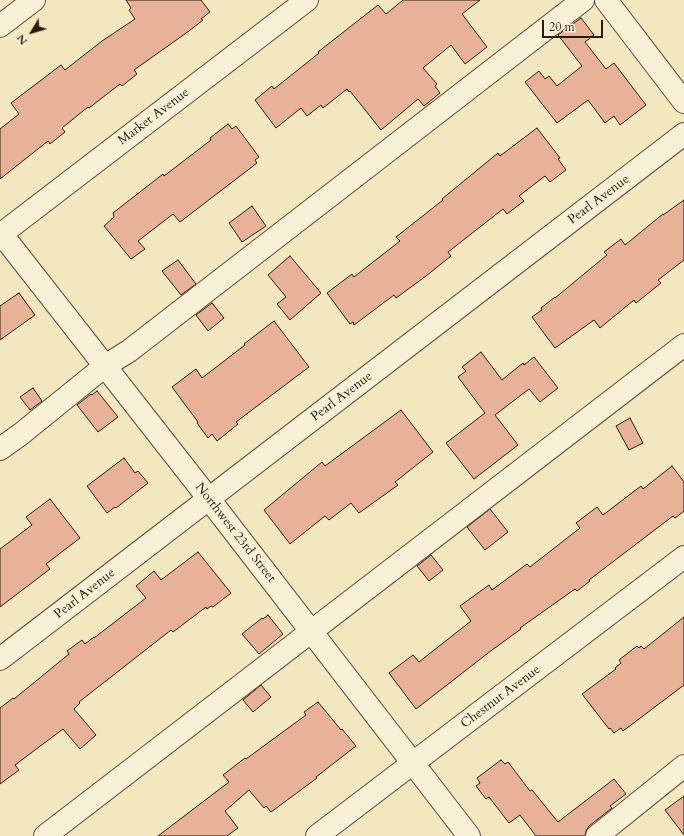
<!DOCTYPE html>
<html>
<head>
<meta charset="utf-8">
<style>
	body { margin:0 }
	#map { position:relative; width:684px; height:836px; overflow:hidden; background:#f3e7c0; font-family:Cardo,serif }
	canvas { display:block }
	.north { position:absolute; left:12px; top:12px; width:40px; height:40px; -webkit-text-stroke:3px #f7efd6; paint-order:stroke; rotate:232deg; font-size:11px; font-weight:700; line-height:16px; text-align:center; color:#281b0f }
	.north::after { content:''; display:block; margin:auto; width:14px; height:18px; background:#281b0f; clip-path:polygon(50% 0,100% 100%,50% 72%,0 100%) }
	.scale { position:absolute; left:542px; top:20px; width:61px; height:18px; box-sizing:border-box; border:2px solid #281b0f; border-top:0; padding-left:5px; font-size:12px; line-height:14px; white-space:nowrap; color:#281b0f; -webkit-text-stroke:3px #f7efd6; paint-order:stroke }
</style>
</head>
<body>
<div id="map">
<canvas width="684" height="836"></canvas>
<div class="north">N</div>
<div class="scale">20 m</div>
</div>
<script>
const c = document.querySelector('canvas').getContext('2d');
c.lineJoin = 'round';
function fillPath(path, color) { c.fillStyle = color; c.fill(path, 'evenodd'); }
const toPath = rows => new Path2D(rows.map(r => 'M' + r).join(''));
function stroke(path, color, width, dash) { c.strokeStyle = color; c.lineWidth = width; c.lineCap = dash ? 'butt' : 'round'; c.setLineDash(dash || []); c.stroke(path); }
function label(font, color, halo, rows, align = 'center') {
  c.font = font + ' Cardo,serif'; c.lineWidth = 4; c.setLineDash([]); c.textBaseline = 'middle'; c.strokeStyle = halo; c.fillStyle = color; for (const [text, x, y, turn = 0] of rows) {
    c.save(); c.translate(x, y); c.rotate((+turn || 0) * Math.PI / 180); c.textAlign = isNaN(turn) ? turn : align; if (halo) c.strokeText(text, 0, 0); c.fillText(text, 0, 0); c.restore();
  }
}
const building = toPath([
	[126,0,201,0,210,12,201,19,203,20,189,31,134,70,137,74,122,86,120,84,89,108,88,107,62,128,65,132,50,144,48,141,0,179,0,129,19,114,11,103,61,65,65,70,102,41,135,19,129,10,131,8,126,0],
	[403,0,480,0,462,14,487,47,465,64,451,45,423,68,437,84,435,86,440,93,424,106,418,99,381,130,350,91,349,92,347,89,323,108,321,105,307,116,301,108,276,128,255,100,272,86,274,89,319,53,318,52,378,5,386,14,403,0],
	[581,18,594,35,585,42,606,69,614,63,646,105,620,125,614,116,605,123,588,100,557,123,525,82,539,71,545,79,549,76,557,86,582,66,558,35,581,18],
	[228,124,232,129,236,126,259,157,255,160,257,163,180,222,173,214,138,241,145,249,131,259,104,226,114,217,113,213,163,174,164,176,211,140,210,138,228,124],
	[537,128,560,158,558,159,566,170,550,182,545,176,519,196,524,201,507,214,503,209,448,252,451,256,426,276,396,298,394,295,354,325,353,322,350,324,327,293,352,274,354,277,400,241,396,237,443,200,442,199,498,153,500,156,537,128],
	[684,200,684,260,658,280,661,283,636,303,634,300,600,328,594,320,555,348,532,317,542,310,541,308,555,297,555,298,607,255,604,252,621,239,625,245,663,214,663,215,684,200],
	[252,206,266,226,242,242,229,223,252,206],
	[290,256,321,293,290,320,277,304,286,297,268,275,290,256],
	[178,260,196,284,181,295,162,271,178,260],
	[19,293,35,315,0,340,0,306,19,293],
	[212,303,224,318,208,331,196,315,212,303],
	[274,321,309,367,236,422,238,424,217,441,212,434,208,438,197,423,198,422,172,387,196,369,202,378,245,345,244,344,274,321],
	[481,352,502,380,523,363,524,365,534,357,558,388,540,402,529,389,495,415,518,445,474,479,446,443,485,413,458,377,466,371,462,367,481,352],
	[33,388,42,401,30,410,20,397,33,388],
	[97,391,118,417,98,432,77,405,91,394,92,395,97,391],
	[401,410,433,452,395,482,398,485,359,513,351,503,329,520,325,516,290,544,264,510,322,462,325,466,401,410],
	[630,418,643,443,629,450,616,426,630,418],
	[124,458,135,473,138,471,148,483,116,508,115,507,107,513,87,486,124,458],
	[672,466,684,482,684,511,675,518,673,516,589,580,590,581,577,591,575,589,520,628,521,629,492,650,416,709,389,673,413,655,419,662,471,621,460,606,489,585,492,590,527,564,530,567,580,528,576,523,597,507,603,515,641,486,643,489,672,466],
	[50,499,80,538,46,564,50,569,0,607,0,549,32,525,26,517,50,499],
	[490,509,508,532,485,550,467,527,490,509],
	[198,552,231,593,213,607,211,606,207,609,206,607,173,632,171,630,79,702,80,703,74,709,96,735,80,749,63,729,15,765,19,770,0,784,0,708,13,698,14,699,69,654,67,651,82,640,85,644,94,637,94,638,146,598,136,586,154,571,161,580,198,552],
	[431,555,443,570,429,581,417,566,431,555],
	[268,615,283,634,259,654,242,634,262,618,263,619,268,615],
	[684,617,684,685,623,731,621,728,614,733,610,728,609,729,582,694,616,669,615,668,621,663,619,660,637,646,639,648,641,646,644,649,684,617],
	[261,685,271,697,253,712,243,700,261,685],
	[318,702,341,730,342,729,356,746,316,777,317,778,271,812,266,806,264,808,249,790,225,811,238,828,227,836,158,836,229,782,223,775,245,758,246,759,306,715,304,712,318,702],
	[501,760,505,764,508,762,530,791,532,790,558,822,614,779,626,794,610,806,612,808,589,826,586,831,585,836,536,836,520,815,509,823,489,797,486,799,476,786,480,783,477,778,501,760],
	[684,796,684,835,665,810,684,796]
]);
const minor = toPath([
	[606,0,684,102],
	[0,26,34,0],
	[0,232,209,499,469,836],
	[0,235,307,0],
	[0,449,21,434,105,366,129,351,583,0],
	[0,659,684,134],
	[45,836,684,345],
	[317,836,684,557],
	[597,836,684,766]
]);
const streetNames = [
	["Market Avenue",154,117,-37],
	["Pearl Avenue",599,200,-37],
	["Pearl Avenue",342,397,-37],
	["Northwest 23rd Street",235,533,52],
	["Pearl Avenue",85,594,-38],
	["Chestnut Avenue",501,697,-37]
];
fillPath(building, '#e8b298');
stroke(building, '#281b0f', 1);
stroke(minor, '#5b4e3b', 24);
stroke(minor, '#f7efd6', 22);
label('13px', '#281b0f', '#f7efd6', streetNames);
</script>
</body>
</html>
